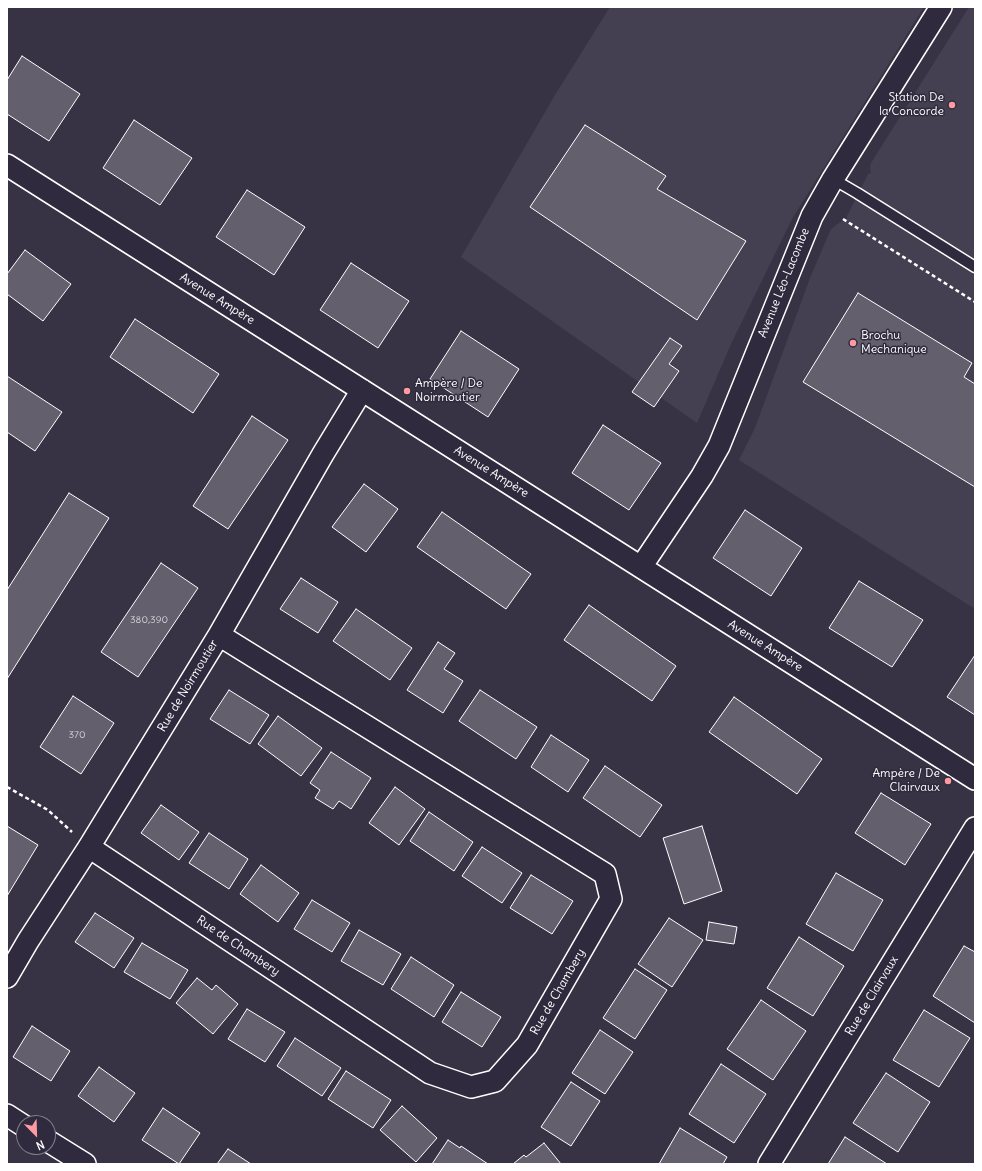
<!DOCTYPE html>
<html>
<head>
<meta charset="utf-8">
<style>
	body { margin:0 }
	#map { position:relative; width:982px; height:1171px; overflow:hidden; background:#373345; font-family:Delius,sans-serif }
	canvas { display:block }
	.frame { position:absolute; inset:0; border:8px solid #fff; pointer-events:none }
	.north { position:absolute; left:16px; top:1115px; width:40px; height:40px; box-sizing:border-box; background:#2f2a3d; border:1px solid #827f8b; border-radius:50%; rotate:157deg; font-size:11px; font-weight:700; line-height:16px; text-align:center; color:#fff }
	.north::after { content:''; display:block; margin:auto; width:14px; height:18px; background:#ff9aa2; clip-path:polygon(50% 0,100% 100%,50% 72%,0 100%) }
</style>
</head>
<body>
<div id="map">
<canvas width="982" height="1171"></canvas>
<div class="frame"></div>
<div class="north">N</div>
</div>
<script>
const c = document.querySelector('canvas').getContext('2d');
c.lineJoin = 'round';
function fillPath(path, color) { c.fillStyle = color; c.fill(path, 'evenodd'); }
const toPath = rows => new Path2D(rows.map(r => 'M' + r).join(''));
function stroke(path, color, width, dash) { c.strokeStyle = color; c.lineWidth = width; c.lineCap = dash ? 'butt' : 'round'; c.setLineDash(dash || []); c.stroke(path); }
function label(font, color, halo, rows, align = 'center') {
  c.font = font + ' Delius,sans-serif'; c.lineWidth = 3; c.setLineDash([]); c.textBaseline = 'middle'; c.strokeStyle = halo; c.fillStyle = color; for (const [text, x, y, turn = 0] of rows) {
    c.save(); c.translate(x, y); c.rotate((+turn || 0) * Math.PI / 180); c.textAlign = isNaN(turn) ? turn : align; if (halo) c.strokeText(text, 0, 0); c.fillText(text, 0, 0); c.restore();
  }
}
const built = toPath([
	[610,7,924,7,792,219,731,344,697,423,461,257,555,95],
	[969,7,975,7,975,609,739,460,755,428,810,278,831,229,840,222,847,220,847,216,868,174,871,173,870,167,871,163]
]);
const building = toPath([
	[22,56,80,94,49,141,7,114,7,80,22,56],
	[134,120,192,158,160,205,103,168,134,120],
	[585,125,666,176,657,189,746,241,697,320,530,207,585,125],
	[247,190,305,227,274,275,216,237,247,190],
	[25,250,71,284,43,321,7,294,7,274,25,250],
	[351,263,409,301,378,348,320,310,351,263],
	[858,293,972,363,964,377,975,384,975,487,803,382,858,293],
	[135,319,219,374,193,413,110,357,135,319],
	[461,331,519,369,488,417,430,379,461,331],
	[670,338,682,346,669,364,679,371,654,407,632,392,670,338],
	[7,376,62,412,35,451,7,432,7,376],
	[252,416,288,440,228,529,193,506,252,416],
	[603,425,661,463,629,510,572,473,603,425],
	[364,484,398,509,366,552,332,527,364,484],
	[69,493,109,518,7,679,7,590,69,493],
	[745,510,802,548,771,596,713,558,745,510],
	[442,512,531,574,506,609,417,547,442,512],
	[161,563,198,588,138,677,101,652,161,563],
	[301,578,338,602,318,633,280,609,301,578],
	[859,581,923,620,892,667,829,628,859,581],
	[589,605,676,666,652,701,564,640,589,605],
	[356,609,412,648,390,680,333,641,356,609],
	[438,642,455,653,444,669,463,681,443,713,407,690,438,642],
	[975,655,975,715,947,697,975,655],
	[229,690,269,715,250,744,210,719,229,690],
	[480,690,537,727,516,759,459,721,480,690],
	[73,696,114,723,81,774,40,747,73,696],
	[734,697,822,759,797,794,709,732,734,697],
	[278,716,322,748,301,776,258,744,278,716],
	[551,735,589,760,568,792,531,767,551,735],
	[331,752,371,778,351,809,339,801,333,809,315,798,320,790,310,783,331,752],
	[605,766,662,805,640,837,583,798,605,766],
	[395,787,425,809,399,845,369,823,395,787],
	[881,793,931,824,905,865,855,833,881,793],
	[161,805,199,832,179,860,141,833,161,805],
	[429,812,473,842,454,871,410,841,429,812],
	[7,826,38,845,7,896,7,826],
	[702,826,722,891,684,904,663,838,702,826],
	[209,833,248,859,229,889,189,863,209,833],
	[482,847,522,873,502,903,462,876,482,847],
	[261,865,299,893,278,922,240,894,261,865],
	[836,873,883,900,853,951,806,924,836,873],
	[531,875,573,901,552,934,510,908,531,875],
	[312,900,350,923,332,952,294,929,312,900],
	[95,913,134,938,114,968,75,942,95,913],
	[669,918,703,940,672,987,638,964,669,918],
	[709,922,737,927,734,944,706,940,709,922],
	[359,930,401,954,383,985,341,961,359,930],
	[799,937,844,966,813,1016,767,988,799,937],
	[142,943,188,970,170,999,124,972,142,943],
	[964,946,975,952,975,1023,933,996,964,946],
	[411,957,454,985,434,1017,391,989,411,957],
	[635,969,667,990,635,1039,603,1018,635,969],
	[197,978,212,990,216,985,238,1004,213,1034,176,1003,197,978],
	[461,992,501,1017,482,1047,442,1022,461,992],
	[761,1000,806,1031,773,1080,727,1049,761,1000],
	[247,1009,285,1032,265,1062,228,1039,247,1009],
	[924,1010,970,1038,939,1087,893,1060,924,1010],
	[32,1026,70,1051,51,1081,13,1057,32,1026],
	[600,1030,633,1052,605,1094,572,1073,600,1030],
	[295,1038,341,1068,322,1096,277,1066,295,1038],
	[721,1064,766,1094,734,1143,689,1114,721,1064],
	[99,1067,135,1093,114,1122,78,1096,99,1067],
	[346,1071,391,1100,373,1128,328,1099,346,1071],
	[886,1073,930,1102,898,1152,853,1123,886,1073],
	[571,1082,600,1101,571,1146,541,1127,571,1082],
	[402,1106,437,1138,416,1162,380,1130,402,1106],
	[163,1108,200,1133,179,1164,142,1140,163,1108],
	[680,1128,727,1157,723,1164,659,1164,680,1128],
	[845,1137,887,1164,828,1164,845,1137],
	[448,1140,460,1148,461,1146,488,1164,432,1164,448,1140],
	[544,1143,561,1164,513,1164,524,1155,526,1157,544,1143],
	[228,1149,251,1164,217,1164,228,1149]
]);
const path = toPath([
	[843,219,975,302],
	[7,787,48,810,72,832]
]);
const lane = toPath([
	[833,179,857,193,975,267]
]);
const street = toPath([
	[7,165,975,779],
	[641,567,702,476,719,446,812,216,833,179,941,7],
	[89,847,430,1073,471,1087,495,1081,527,1045,611,899,605,874,219,635],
	[7,977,28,941,89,847,219,635,323,454,362,390],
	[7,1115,24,1126],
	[48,1141,85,1164],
	[769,1164,975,828]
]);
const markers = [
	[952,105,4,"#ff9aa2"],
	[853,343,4,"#ff9aa2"],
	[407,391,4,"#ff9aa2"],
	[948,781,4,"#ff9aa2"]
];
const numberNames = [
	["380,390",149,620],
	["370",77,735]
];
const poiNames = [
	["Station De",944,98],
	["la Concorde",944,112],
	["Brochu",861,336,"left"],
	["Mechanique",861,350,"left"],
	["Ampère / De",415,384,"left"],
	["Noirmoutier",415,398,"left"],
	["Ampère / De",940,774],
	["Clairvaux",940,788]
];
const streetNames = [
	["Avenue Léo-Lacombe",784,283,-68],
	["Avenue Ampère",217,299,32],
	["Avenue Ampère",491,472,32],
	["Avenue Ampère",765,646,32],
	["Rue de Noirmoutier",188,686,-59],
	["Rue de Chambery",238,946,34],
	["Rue de Chambery",558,992,-60],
	["Rue de Clairvaux",872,996,-59]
];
fillPath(built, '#444051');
fillPath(building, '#635f6d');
stroke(building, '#fff', 1);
stroke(lane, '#fff', 13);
stroke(street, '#fff', 24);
stroke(path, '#fff', 2.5, [4, 3]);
stroke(lane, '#2f2a3d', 10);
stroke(street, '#2f2a3d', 21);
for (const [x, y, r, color] of markers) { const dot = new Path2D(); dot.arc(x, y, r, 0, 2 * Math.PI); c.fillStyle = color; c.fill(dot); stroke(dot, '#2f2a3d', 1.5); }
label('10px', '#d8d7da', null, numberNames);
label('12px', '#fff', '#2f2a3d', poiNames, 'right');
label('12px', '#fff', '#2f2a3d', streetNames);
</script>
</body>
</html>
